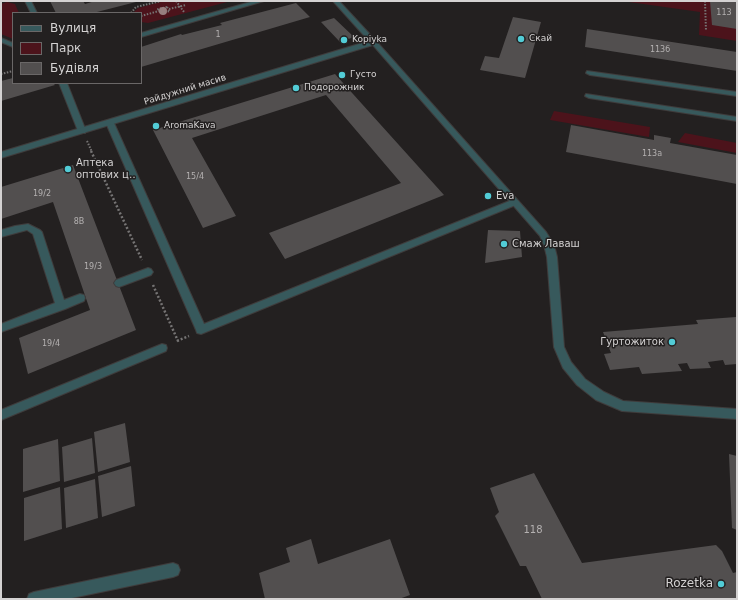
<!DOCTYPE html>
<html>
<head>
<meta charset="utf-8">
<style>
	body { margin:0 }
	#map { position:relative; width:738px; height:600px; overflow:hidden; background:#232020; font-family:"DejaVu Sans",sans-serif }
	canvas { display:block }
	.frame { position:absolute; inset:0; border:2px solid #d4d2d2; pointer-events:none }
	.legend { position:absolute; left:12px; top:12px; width:130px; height:72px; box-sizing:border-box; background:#232020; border:1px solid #6a6767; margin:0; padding:5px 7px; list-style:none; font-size:12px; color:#d4d2d2 }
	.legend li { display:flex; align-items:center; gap:8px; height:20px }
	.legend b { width:20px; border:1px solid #6a6767 }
</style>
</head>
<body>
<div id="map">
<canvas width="738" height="600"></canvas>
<div class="frame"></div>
<ul class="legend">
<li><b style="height:5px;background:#37595c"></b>Вулиця</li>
<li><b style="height:11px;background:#4c131b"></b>Парк</li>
<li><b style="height:11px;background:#524f4f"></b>Будівля</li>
</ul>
</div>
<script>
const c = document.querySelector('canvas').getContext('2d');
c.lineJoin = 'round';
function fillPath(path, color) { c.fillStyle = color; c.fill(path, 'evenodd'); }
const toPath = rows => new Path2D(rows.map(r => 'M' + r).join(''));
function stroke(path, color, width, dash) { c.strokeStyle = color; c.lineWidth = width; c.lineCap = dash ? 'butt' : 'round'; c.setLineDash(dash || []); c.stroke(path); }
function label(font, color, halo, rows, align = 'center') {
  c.font = font + ' "DejaVu Sans",sans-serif'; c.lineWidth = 3; c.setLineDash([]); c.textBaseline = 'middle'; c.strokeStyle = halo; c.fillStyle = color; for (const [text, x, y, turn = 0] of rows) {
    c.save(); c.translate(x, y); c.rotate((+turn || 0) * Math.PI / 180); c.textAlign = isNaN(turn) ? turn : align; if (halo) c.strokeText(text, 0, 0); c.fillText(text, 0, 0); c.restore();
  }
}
const green = toPath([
	[164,1,231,1,148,23,141,22,141,13,133,13,138,8],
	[622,1,737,1,737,41,699,35,700,12],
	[7,2,15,4,19,13,13,13,13,39,1,34,1,4],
	[554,111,650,127,649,137,550,120],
	[685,133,737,143,737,153,678,142]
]);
const building = toPath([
	[50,1,83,1,85,4,95,1,136,2,93,13,56,13],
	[710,1,737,1,737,29,712,25],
	[296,3,310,17,141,67,141,47,181,34,182,35,222,25,220,23],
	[513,17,541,22,525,78,480,70,485,56,499,58],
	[334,18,354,37,340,42,321,22],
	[587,29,737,52,737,71,585,47],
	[335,74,444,195,285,259,269,233,401,183,326,95,192,138,236,216,203,228,153,130],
	[13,78,13,83,53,83,55,85,1,101,1,81],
	[571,125,654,140,654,135,671,138,670,143,737,155,737,184,566,152],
	[73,165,136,330,28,374,19,338,90,310,53,202,1,219,1,187],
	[488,230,520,231,522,257,485,263],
	[736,317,737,364,725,365,723,360,708,362,711,368,690,369,687,363,678,364,682,371,642,374,639,367,610,370,604,354,611,353,603,332,698,324,696,320],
	[125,423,130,462,98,472,94,432],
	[92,438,95,473,64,482,62,447],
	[58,439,60,481,23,492,23,449],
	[729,454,737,456,737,530,732,528],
	[131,466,135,506,102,517,98,476],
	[534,473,582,563,716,545,722,551,733,573,737,572,737,599,542,599,526,566,520,566,495,516,499,512,490,488],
	[95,479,98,518,66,528,64,488],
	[60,487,62,529,24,541,24,498],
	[311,539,318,564,390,539,410,595,399,599,265,599,259,573,290,562,286,548]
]);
const pathFar1 = toPath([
	[176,1,184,12],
	[705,1,706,31],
	[167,7,170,11,161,13,158,9,167,7],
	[169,9,186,5],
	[131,13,136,7,161,1],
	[141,16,159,11],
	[1,74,13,71],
	[87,141,92,152]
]);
const path = toPath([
	[91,151,142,260],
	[153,285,178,341],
	[177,341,189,336]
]);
const service = toPath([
	[25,1,31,1,37,13,31,13,25,1],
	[254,1,264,1,141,37,141,33,254,1],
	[1,38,13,43,13,47,1,42,1,38],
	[587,71,737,92,737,96,590,75,586,73,587,71],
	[59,83,67,83,86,131,85,133,79,133,78,131,59,83],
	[586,94,737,117,737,121,589,98,585,96,586,94],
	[107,121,110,121,114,123,204,324,512,200,515,199,519,202,518,204,201,334,197,333,196,330,106,123,107,121],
	[28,224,40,230,42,232,64,300,80,294,84,295,85,298,84,301,65,309,1,332,1,324,55,303,33,234,27,230,1,237,1,230,15,226,28,224],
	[148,268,151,269,153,272,151,275,119,287,116,286,114,283,116,280,148,268],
	[173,563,178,565,180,570,178,575,173,577,67,599,27,599,29,594,34,592,173,563]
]);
const minor = toPath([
	[333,1,339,1,376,41,546,232,554,245,557,257,564,347,571,362,585,379,604,392,623,401,737,409,737,419,622,411,596,400,577,385,563,368,554,347,547,257,544,245,540,236,373,45,1,158,1,152,369,41,333,1],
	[162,344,166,345,167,348,166,351,1,420,1,410,162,344]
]);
const trees = [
	[163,11]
];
const markers = [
	[521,39,4,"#52ccd6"],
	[344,40,4,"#52ccd6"],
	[342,75,4,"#52ccd6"],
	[296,88,4,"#52ccd6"],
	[156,126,4,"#52ccd6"],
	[68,169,4,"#52ccd6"],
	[488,196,4,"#52ccd6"],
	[504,244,4,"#52ccd6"],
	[672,342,4,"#52ccd6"],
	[721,584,4,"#52ccd6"]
];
const numberNames = [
	["113",724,13],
	["1",218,35],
	["113б",660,50],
	["113а",652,154],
	["15/4",195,177],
	["19/2",42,194],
	["8В",79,222],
	["19/3",93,267],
	["19/4",51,344]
];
const farPoinames = [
	["Скай",529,39],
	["Kopiyka",352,40],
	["Густо",350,75],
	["Подорожник",304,88],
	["AromaKava",164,126]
];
const farStreetnames = [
	["Райдужний масив",185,90,-17]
];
const poiNames = [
	["Аптека",76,163],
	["оптових ц‥",76,175],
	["Eva",496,196],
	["Смаж Лаваш",512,244],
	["Гуртожиток",664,342,"right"]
];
const nearNumbernames = [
	["118",533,530]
];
const nearPoinames = [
	["Rozetka",713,584]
];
fillPath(green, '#4c131b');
fillPath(building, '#524f4f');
stroke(service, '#3f3c3c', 2);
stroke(minor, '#3f3c3c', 2);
stroke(pathFar1, '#767474', 2, [1.5, 1.5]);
stroke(path, '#767474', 2.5, [2, 2]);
fillPath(service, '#37595c');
fillPath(minor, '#37595c');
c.fillStyle = '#977f7f';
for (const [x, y] of trees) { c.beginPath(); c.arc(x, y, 4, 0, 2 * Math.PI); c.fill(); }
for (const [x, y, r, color] of markers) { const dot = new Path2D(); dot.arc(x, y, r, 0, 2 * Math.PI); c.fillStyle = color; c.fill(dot); stroke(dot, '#232020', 1.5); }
label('8px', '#b4b1b1', null, numberNames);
label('9px', '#d4d2d2', '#232020', farPoinames, 'left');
label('9px', '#d4d2d2', '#232020', farStreetnames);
label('10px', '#d4d2d2', '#232020', poiNames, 'left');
label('10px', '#b4b1b1', null, nearNumbernames);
label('12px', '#d4d2d2', '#232020', nearPoinames, 'right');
</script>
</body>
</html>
